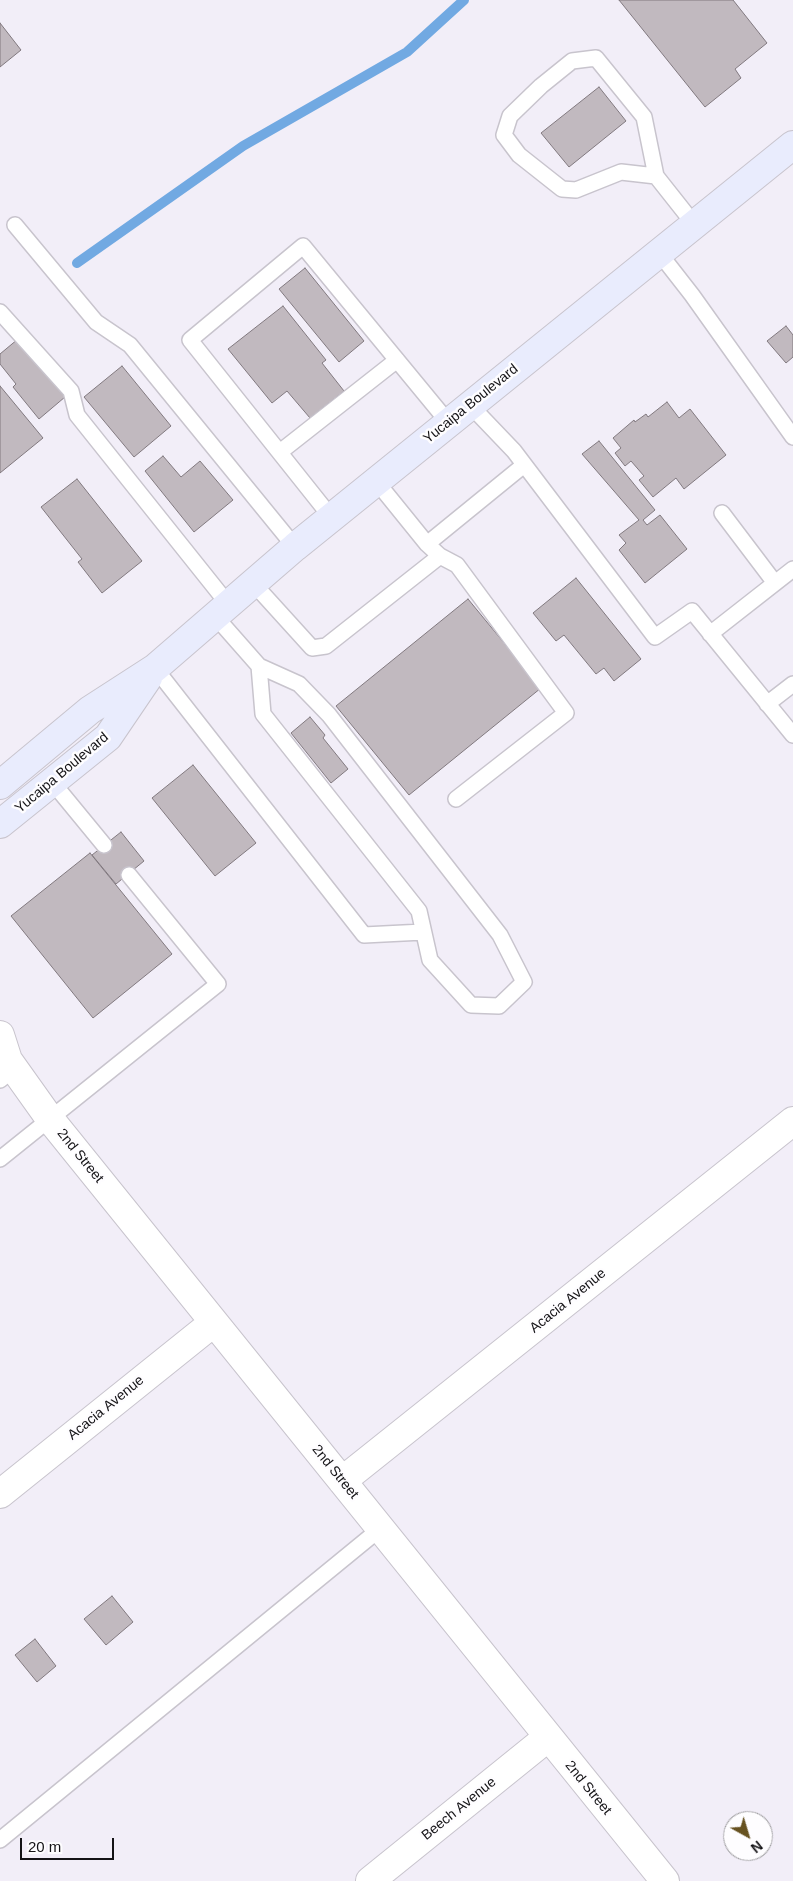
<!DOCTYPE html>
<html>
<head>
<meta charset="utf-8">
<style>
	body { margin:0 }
	#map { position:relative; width:793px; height:1881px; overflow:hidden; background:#f2eef8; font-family:Helvetica,sans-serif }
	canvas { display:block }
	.north { position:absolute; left:723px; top:1811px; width:50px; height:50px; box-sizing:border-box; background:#fefdff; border:1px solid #a09fa2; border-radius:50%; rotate:141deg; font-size:14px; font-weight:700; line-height:20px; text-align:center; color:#141316 }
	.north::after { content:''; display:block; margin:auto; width:18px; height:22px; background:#675221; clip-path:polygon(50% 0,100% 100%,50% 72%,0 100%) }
	.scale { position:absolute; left:20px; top:1838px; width:94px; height:22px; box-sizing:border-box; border:2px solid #141316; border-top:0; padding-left:6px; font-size:15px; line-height:18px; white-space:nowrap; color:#141316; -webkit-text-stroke:4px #fefdff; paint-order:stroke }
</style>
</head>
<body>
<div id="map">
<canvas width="793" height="1881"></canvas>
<div class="north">N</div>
<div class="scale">20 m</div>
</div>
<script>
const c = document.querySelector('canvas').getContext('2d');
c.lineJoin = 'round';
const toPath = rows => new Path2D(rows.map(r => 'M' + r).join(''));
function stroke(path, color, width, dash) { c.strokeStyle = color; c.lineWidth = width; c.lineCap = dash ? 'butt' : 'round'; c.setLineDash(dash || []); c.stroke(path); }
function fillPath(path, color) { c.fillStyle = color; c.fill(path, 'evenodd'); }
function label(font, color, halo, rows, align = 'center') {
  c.font = font + ' Helvetica,sans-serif'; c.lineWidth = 5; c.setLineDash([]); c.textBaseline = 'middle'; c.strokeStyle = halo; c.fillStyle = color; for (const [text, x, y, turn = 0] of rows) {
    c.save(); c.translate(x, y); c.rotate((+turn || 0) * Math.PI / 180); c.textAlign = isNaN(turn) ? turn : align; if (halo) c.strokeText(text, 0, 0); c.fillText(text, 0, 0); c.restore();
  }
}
const stream = toPath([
	[77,263,243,146,407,52,464,0]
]);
const building = toPath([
	[619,0,733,0,767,43,735,69,741,78,705,107,619,0],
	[0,23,21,50,0,67,0,23],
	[599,87,626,121,569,167,541,133,599,87],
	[305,268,364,341,339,362,279,289,305,268],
	[283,306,326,360,322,363,344,391,310,418,287,391,272,403,228,349,283,306],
	[786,326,793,335,793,357,786,363,767,341,786,326],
	[18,339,65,397,39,419,13,387,16,384,0,364,0,354,18,339],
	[122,366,171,426,134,457,84,397,122,366],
	[0,386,43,438,0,473,0,386],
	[667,402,679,418,690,409,726,455,684,489,676,478,653,497,639,480,644,476,631,461,625,466,615,453,621,448,613,438,634,420,635,422,646,414,648,417,667,402],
	[599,441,655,510,643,520,647,525,660,515,687,549,645,583,619,550,626,543,619,535,639,520,582,454,599,441],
	[163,456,181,477,200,461,233,500,194,532,145,471,163,456],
	[77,479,142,561,102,593,78,562,82,559,41,507,77,479],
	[576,578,641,659,614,681,604,668,596,674,564,635,556,641,533,613,576,578],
	[468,599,541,688,409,795,336,706,468,599],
	[310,717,325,735,323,738,348,769,331,783,291,733,310,717],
	[193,765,256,843,215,876,152,798,193,765],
	[121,832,144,861,116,884,92,855,121,832],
	[90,853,172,954,93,1018,11,916,90,853],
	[112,1596,133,1622,106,1645,84,1619,112,1596],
	[35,1639,56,1666,37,1682,15,1655,35,1639]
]);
const lane = toPath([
	[656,176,621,172,576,190,562,189,519,155,504,135,510,116,541,86,572,61,596,58,644,117,656,176,694,224],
	[15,225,96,322,130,345,295,547],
	[660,254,692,295,793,437],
	[0,312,71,391,77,415,228,604],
	[470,405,514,451,655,637,692,611,793,735],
	[280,452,397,360],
	[376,481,427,544,440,556,457,565,566,713,456,799],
	[722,513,775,583],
	[331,517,190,340,303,246,448,422],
	[427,544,524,465],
	[253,583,312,648,326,646,440,556],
	[215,616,259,666,299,684,329,715,500,935,524,982,499,1006,471,1005,430,960,419,911,263,714,259,666],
	[710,634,793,569],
	[155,668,364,935,423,932],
	[767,704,793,684],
	[53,783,104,845],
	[0,1080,14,1069],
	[0,1159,218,984,129,875],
	[0,1840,381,1528]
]);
const street = toPath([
	[0,1035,8,1060,50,1119,665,1881],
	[342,1481,793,1121],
	[0,1494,213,1323],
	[370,1881,547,1738]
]);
const secondary = toPath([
	[0,785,90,710,155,668,295,547,793,145],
	[0,824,108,737,148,678]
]);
const streetNames = [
	["Yucaipa Boulevard",471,404,-39],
	["Yucaipa Boulevard",62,773,-40],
	["2nd Street",80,1156,51],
	["Acacia Avenue",568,1301,-39],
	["Acacia Avenue",106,1408,-39],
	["2nd Street",335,1472,51],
	["2nd Street",588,1788,51],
	["Beech Avenue",459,1809,-39]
];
stroke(stream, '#71a9e2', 10);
fillPath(building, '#c1b9bf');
stroke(building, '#81797f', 1);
stroke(lane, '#c8c4cd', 18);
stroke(street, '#c8c4cd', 30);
stroke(secondary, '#c8c4cd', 30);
stroke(lane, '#fff', 15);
stroke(street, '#fff', 28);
stroke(secondary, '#e9ecfd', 28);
label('14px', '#141316', '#fefdff', streetNames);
</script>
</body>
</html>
